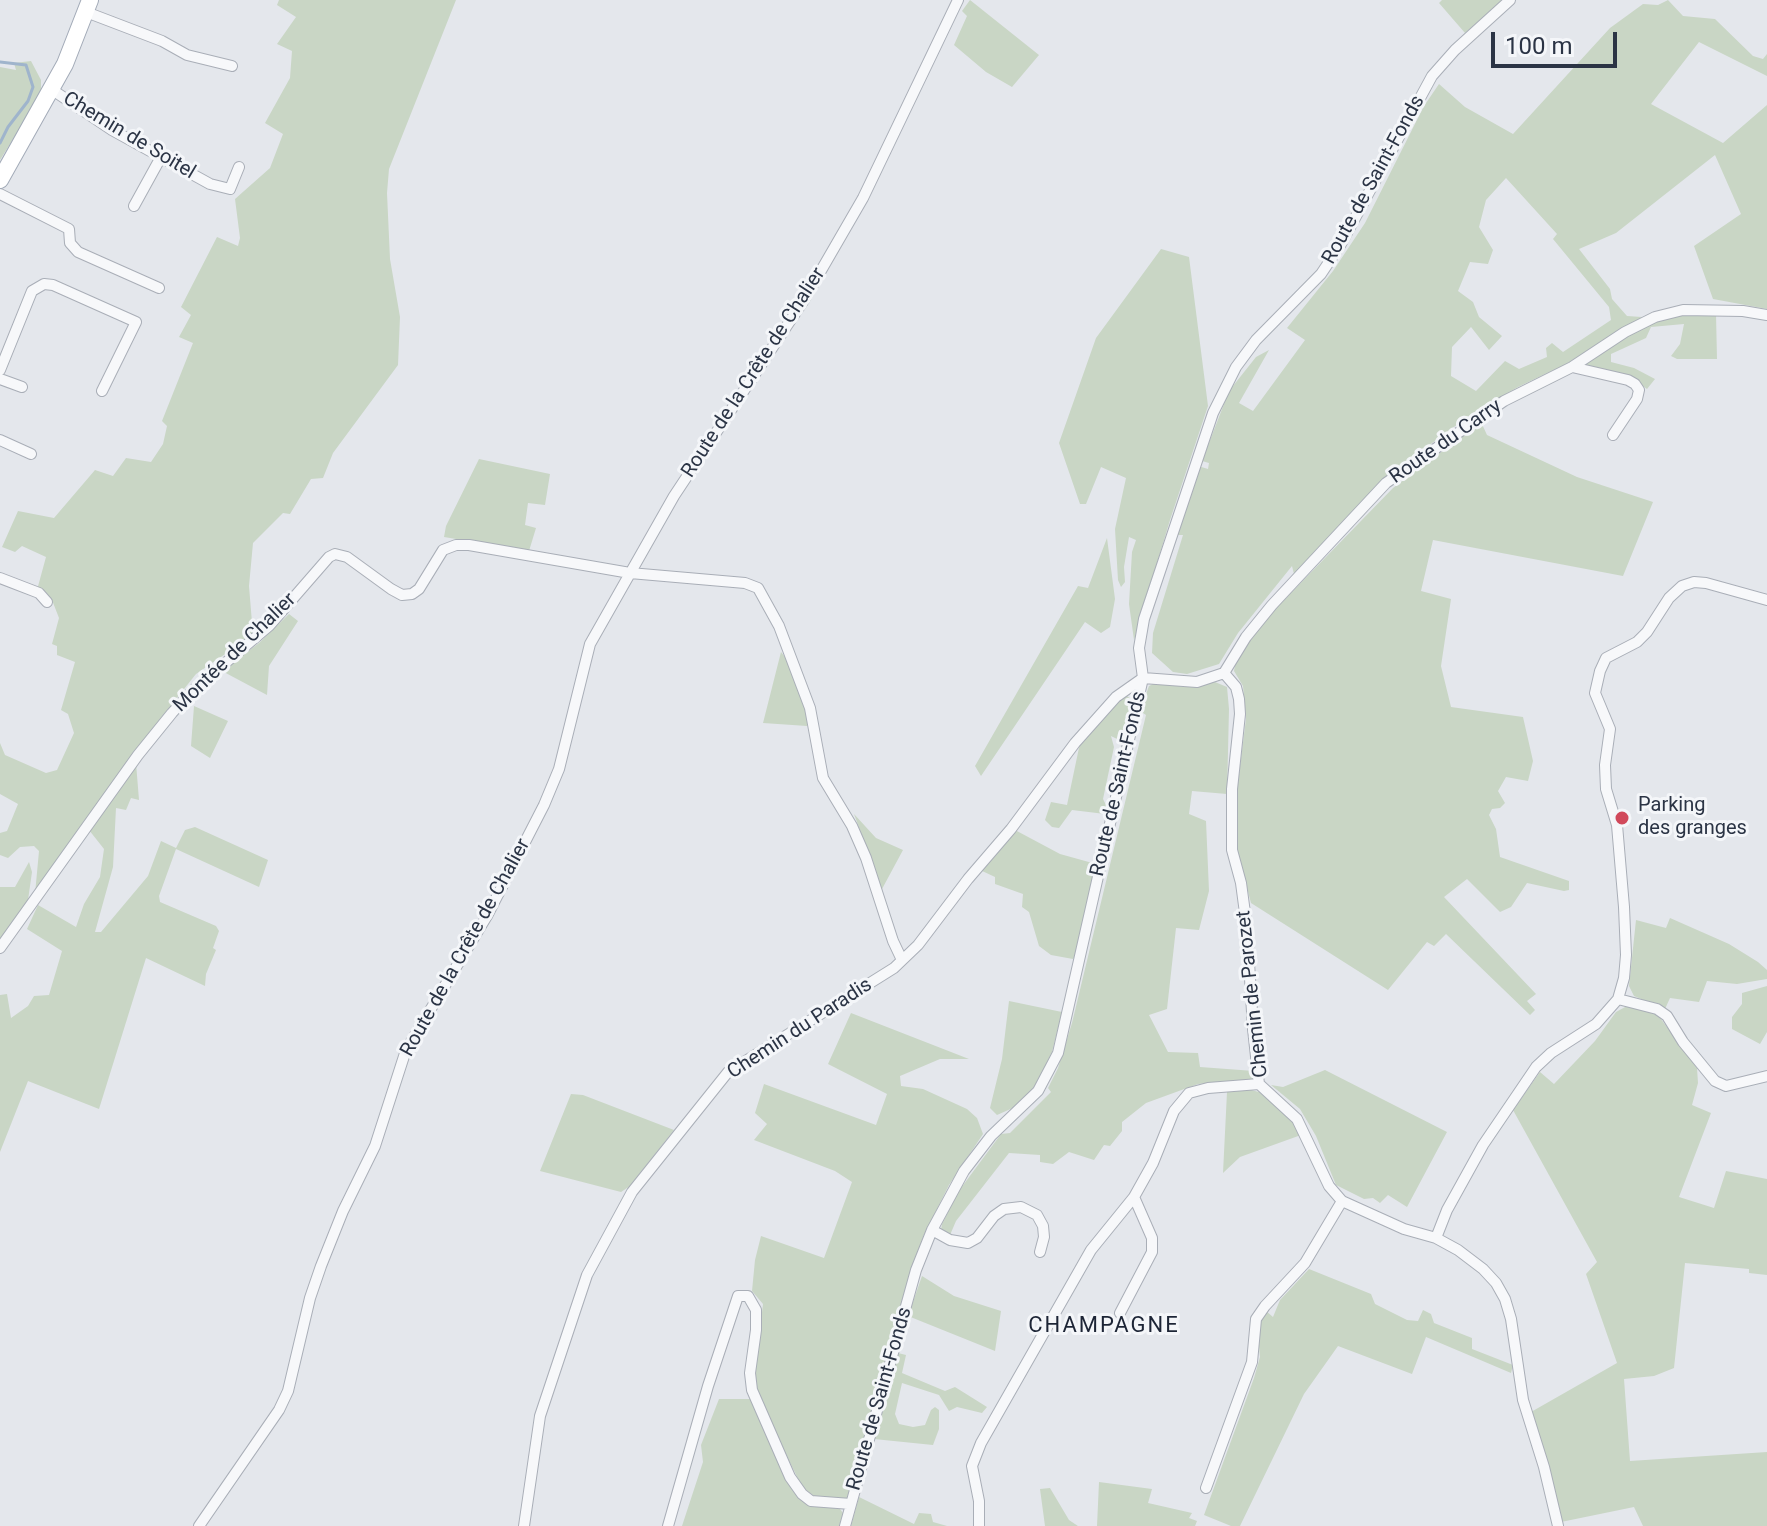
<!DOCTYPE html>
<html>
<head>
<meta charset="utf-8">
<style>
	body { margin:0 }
	#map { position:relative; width:1767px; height:1526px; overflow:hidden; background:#e4e7ec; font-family:Roboto,sans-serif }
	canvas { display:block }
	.scale { position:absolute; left:1491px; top:32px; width:126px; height:36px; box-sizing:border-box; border:4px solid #2b3445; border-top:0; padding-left:10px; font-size:24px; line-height:28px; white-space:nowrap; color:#2b3445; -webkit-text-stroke:6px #f4f6f9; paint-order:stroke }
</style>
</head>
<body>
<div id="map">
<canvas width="1767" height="1526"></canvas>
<div class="scale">100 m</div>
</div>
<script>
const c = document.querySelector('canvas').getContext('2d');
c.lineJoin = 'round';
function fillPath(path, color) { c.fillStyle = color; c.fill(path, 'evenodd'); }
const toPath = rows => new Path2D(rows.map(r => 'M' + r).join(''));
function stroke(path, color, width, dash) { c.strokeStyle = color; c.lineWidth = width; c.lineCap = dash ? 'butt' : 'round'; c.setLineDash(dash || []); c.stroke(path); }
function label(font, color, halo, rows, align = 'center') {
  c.font = font + ' Roboto,sans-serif'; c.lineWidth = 6; c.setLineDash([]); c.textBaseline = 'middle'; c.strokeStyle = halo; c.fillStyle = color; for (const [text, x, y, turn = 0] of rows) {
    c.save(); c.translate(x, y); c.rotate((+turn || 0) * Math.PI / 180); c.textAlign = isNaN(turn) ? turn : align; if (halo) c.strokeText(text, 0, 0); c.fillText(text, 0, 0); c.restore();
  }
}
const green = toPath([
	[279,0,456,0,389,169,387,193,390,259,400,317,398,365,333,453,323,478,311,479,290,514,283,513,253,543,249,586,253,635,196,674,133,753,35,894,39,851,34,846,20,847,8,858,0,855,0,833,7,831,18,804,0,794,0,743,5,755,46,773,57,770,74,733,68,714,61,710,75,662,57,655,57,646,52,644,59,618,52,600,37,590,46,557,22,546,15,552,2,547,18,511,54,518,95,470,113,476,126,458,151,462,163,444,167,426,162,421,193,343,179,337,191,315,181,307,217,237,238,246,240,238,235,199,270,168,283,134,265,123,290,78,292,51,277,44,296,17,277,5],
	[970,0,1039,55,1012,87,986,72,954,45,967,16,962,11],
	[1442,0,1504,0,1465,33,1439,3],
	[1668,0,1683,16,1715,19,1753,56,1763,59,1767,54,1767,76,1699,42,1651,104,1723,143,1767,105,1767,309,1713,299,1694,246,1741,214,1715,155,1616,233,1579,249,1610,289,1612,299,1627,316,1642,317,1566,364,1518,387,1473,413,1386,477,1294,574,1292,566,1238,633,1219,664,1187,674,1173,672,1152,653,1153,633,1183,535,1177,535,1198,466,1208,469,1209,463,1202,461,1229,391,1256,357,1269,350,1239,403,1253,411,1305,340,1287,328,1333,271,1365,223,1424,106,1439,84,1465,107,1513,134,1610,28,1643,4,1658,5],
	[1506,178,1557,234,1553,239,1609,307,1611,320,1563,352,1552,343,1546,348,1547,357,1519,369,1505,361,1476,391,1451,376,1452,347,1471,327,1489,350,1502,336,1479,317,1473,302,1458,291,1470,262,1488,264,1493,250,1479,227,1486,200],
	[31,61,41,80,41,94,0,160,0,67,16,70,14,63],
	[1161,249,1189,257,1208,406,1170,520,1134,640,1129,604,1132,552,1136,540,1129,537,1124,567,1125,582,1121,587,1118,580,1115,529,1126,478,1101,467,1086,504,1080,504,1059,443,1096,338],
	[1686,312,1716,314,1717,359,1677,359,1671,356,1680,344,1684,324,1651,327,1646,338,1611,354,1611,362,1634,368,1655,379,1647,389,1629,376,1583,366,1585,362,1628,333,1660,318],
	[1481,422,1487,435,1577,477,1653,502,1623,576,1433,540,1421,591,1451,599,1441,666,1451,707,1523,717,1533,761,1528,781,1506,777,1498,791,1505,803,1500,808,1492,809,1489,815,1496,829,1500,857,1569,881,1569,890,1564,891,1527,883,1511,907,1500,912,1467,879,1444,897,1536,994,1527,1001,1535,1010,1530,1015,1446,934,1434,946,1427,942,1388,990,1251,903,1237,850,1237,790,1246,719,1243,686,1234,671,1236,659,1253,632,1393,488],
	[479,459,550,474,545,505,528,503,525,525,536,528,529,551,444,537,446,526],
	[1107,538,1115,599,1110,627,1101,633,1085,622,981,776,975,766,1078,586,1088,588],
	[289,614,298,621,269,666,267,695,222,671,259,643],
	[781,652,789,662,807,709,807,726,763,723],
	[1215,682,1227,687,1229,709,1227,794,1192,791,1189,814,1206,821,1209,891,1199,930,1176,928,1167,1009,1149,1015,1168,1052,1198,1053,1200,1067,1254,1071,1254,1079,1198,1084,1146,1103,1122,1122,1122,1131,1110,1146,1104,1145,1094,1160,1069,1152,1053,1164,1040,1162,1040,1155,1009,1153,956,1221,950,1235,941,1230,942,1224,958,1192,1001,1134,1010,1133,1051,1092,1048,1088,1058,1068,1072,1023,1146,715,1140,711,1149,686,1155,683,1187,687],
	[1127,696,1132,700,1121,741,1111,736,1114,747,1103,799,1106,805,1105,814,1072,810,1059,828,1052,827,1045,820,1051,802,1067,805,1080,743,1120,697],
	[194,706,228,721,210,758,191,746],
	[136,763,139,800,131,798,126,810,116,808,113,867,95,932,101,932,148,876,161,841,176,848,185,830,195,827,268,860,259,887,176,849,159,896,160,902,216,926,219,931,213,948,216,950,206,974,205,986,146,958,99,1109,28,1081,0,1152,0,995,7,994,11,1018,28,1006,34,996,49,995,62,951,27,929,38,905,76,927,84,904,100,877,104,849,89,830],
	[854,814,876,838,903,850,882,889],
	[1015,830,1060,854,1096,864,1077,953,1073,959,1051,955,1039,946,1029,912,1022,907,1023,894,995,884,995,877,980,870],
	[29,862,32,872,28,900,0,940,0,887,15,887],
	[1670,918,1729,944,1758,962,1767,970,1767,979,1737,984,1707,981,1699,1002,1670,998,1665,1009,1634,996,1629,986,1636,920,1666,928],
	[1767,986,1767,1032,1760,1044,1732,1029,1732,1017,1742,1004,1742,993],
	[1009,1001,1062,1012,1052,1052,1037,1084,1015,1107,997,1115,990,1108,1002,1059],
	[1627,1006,1658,1015,1697,1068,1698,1083,1692,1105,1711,1113,1679,1197,1714,1208,1726,1171,1767,1179,1767,1275,1749,1273,1749,1269,1685,1263,1674,1368,1654,1376,1624,1379,1630,1461,1767,1452,1767,1526,1643,1526,1634,1507,1561,1522,1531,1412,1617,1363,1586,1274,1597,1262,1513,1110,1540,1072,1554,1084,1595,1041,1616,1012],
	[851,1013,969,1059,940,1059,900,1076,901,1086,923,1089,967,1109,977,1118,983,1134,949,1185,923,1237,900,1309,847,1498,827,1499,814,1496,802,1487,753,1387,763,1304,752,1291,755,1260,761,1236,824,1258,852,1182,835,1171,754,1140,767,1124,755,1113,764,1084,876,1125,887,1094,828,1064],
	[1325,1070,1447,1132,1407,1207,1388,1195,1380,1203,1373,1198,1364,1199,1336,1185,1316,1136,1300,1109,1271,1085,1283,1087],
	[1251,1090,1259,1092,1292,1119,1301,1135,1240,1157,1223,1173,1227,1092],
	[571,1094,583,1095,674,1130,630,1186,621,1192,540,1171],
	[1309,1269,1371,1294,1375,1304,1407,1320,1418,1321,1423,1310,1431,1314,1434,1323,1472,1338,1472,1349,1513,1365,1511,1373,1426,1337,1412,1374,1338,1346,1304,1394,1240,1526,1231,1526,1204,1515,1254,1378,1260,1357,1257,1326,1266,1311,1273,1317,1280,1300],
	[922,1276,954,1296,1001,1311,995,1351,908,1316],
	[898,1353,906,1355,902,1373,945,1391,955,1387,987,1407,982,1413,957,1407,949,1411,939,1395,902,1383,895,1414,899,1424,913,1427,925,1425,931,1410,935,1407,939,1410,939,1429,933,1445,874,1439],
	[719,1399,752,1399,805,1503,840,1509,843,1513,839,1526,682,1526,703,1462,701,1445],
	[1099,1482,1152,1489,1148,1503,1192,1513,1189,1518,1197,1521,1195,1526,1097,1526],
	[1050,1488,1069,1520,1078,1526,1045,1526,1040,1489],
	[859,1497,914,1524,919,1513,931,1514,933,1522,947,1526,851,1526]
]);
const stream = toPath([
	[0,62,26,65,33,87,28,101,8,127,0,143]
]);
const street = toPath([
	[86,12,162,41,187,55,232,66],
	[51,89,112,130,210,184,230,189,239,167],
	[0,194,69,229,70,243,78,252,159,288],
	[134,206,161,157],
	[1572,367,1628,380,1635,384,1639,390,1637,399,1613,435],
	[0,370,32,291,44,284,53,285,136,322,102,391],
	[0,379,22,387],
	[0,440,31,454],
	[0,578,39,593,47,602],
	[1224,673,1236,687,1239,699,1240,714,1232,789,1232,850,1241,883,1247,928,1253,1029,1259,1084,1297,1119,1329,1186,1342,1201,1404,1229,1436,1238,1458,1250,1483,1269,1496,1283,1505,1299,1511,1319,1523,1400,1544,1467,1558,1526],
	[0,948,138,755,172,713,191,692,269,626,329,557,335,554,347,557,391,589,402,595,412,594,419,589,443,550,456,545,469,545,630,573,745,583,758,588,779,626,810,708,823,778,852,826,866,858,893,941,902,960],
	[1618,999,1657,1009,1667,1016,1683,1042,1715,1081,1726,1086,1767,1076],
	[932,1230,950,1240,968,1243,977,1238,994,1216,1004,1209,1021,1207,1037,1215,1043,1226,1044,1237,1040,1252],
	[1436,1238,1447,1210,1483,1145,1536,1067,1551,1053,1596,1024,1618,999,1624,978,1626,955,1624,907,1617,825,1606,789,1605,765,1610,729,1595,693,1600,671,1606,658,1637,642,1647,632,1669,598,1682,586,1694,582,1706,583,1767,600],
	[1120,1313,1152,1252,1152,1238,1134,1197],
	[1206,1488,1252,1362,1256,1319,1265,1306,1305,1263,1342,1201],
	[199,1526,279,1410,288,1391,310,1298,321,1266,343,1211,375,1146,406,1050,487,916,544,805,559,769,590,644,674,496,804,300,863,198,958,0],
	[524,1526,540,1416,587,1275,632,1192,728,1072,894,968,918,945,968,879,1011,829,1075,743,1116,697,1143,678,1197,682,1224,673,1246,637,1272,605,1386,483,1504,401,1572,367,1625,332,1655,317,1683,310,1743,311,1767,315],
	[668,1526,708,1386,738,1296,748,1296,756,1310,756,1330,750,1373,752,1390,790,1477,802,1494,811,1501,851,1504],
	[845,1526,916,1270,932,1230,964,1171,991,1136,1038,1091,1058,1053,1143,678,1139,648,1144,619,1213,413,1236,367,1256,340,1321,274,1341,244,1432,76,1455,50,1510,0],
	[979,1526,979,1501,972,1466,981,1443,1091,1250,1134,1197,1153,1163,1174,1111,1189,1093,1208,1088,1259,1084]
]);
const primary = toPath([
	[0,180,65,64,90,0]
]);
const markers = [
	[1622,818,8,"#d1495b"]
];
const streetNames = [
	["Chemin de Soitel",129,136,31],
	["Route de Saint-Fonds",1374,180,-61],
	["Route de la Crête de Chalier",754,373,-57],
	["Route du Carry",1446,442,-35],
	["Montée de Chalier",235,653,-44],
	["Route de Saint-Fonds",1119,784,-77],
	["Route de la Crête de Chalier",466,948,-61],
	["Chemin de Parozet",1253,994,-96],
	["Chemin du Paradis",800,1029,-33],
	["Route de Saint-Fonds",880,1399,-74]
];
const poiNames = [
	["Parking",1638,806],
	["des granges",1638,829]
];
const neighbourhoodNames = [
	["CHAMPAGNE",1104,1326]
];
fillPath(green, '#c9d6c5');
stroke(stream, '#9fb4cc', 3);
stroke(street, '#a9aeb7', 12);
stroke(primary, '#a3abb8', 18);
stroke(street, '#f7f8fa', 10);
stroke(primary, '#fff', 16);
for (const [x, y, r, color] of markers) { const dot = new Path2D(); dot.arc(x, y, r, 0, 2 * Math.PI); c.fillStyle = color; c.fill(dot); stroke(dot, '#f4f6f9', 3); }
label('20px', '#2b3445', '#f4f6f9', streetNames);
label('20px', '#2b3445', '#f4f6f9', poiNames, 'left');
c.letterSpacing = '2px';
label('22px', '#1d2536', '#f4f6f9', neighbourhoodNames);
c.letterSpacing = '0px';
</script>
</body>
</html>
